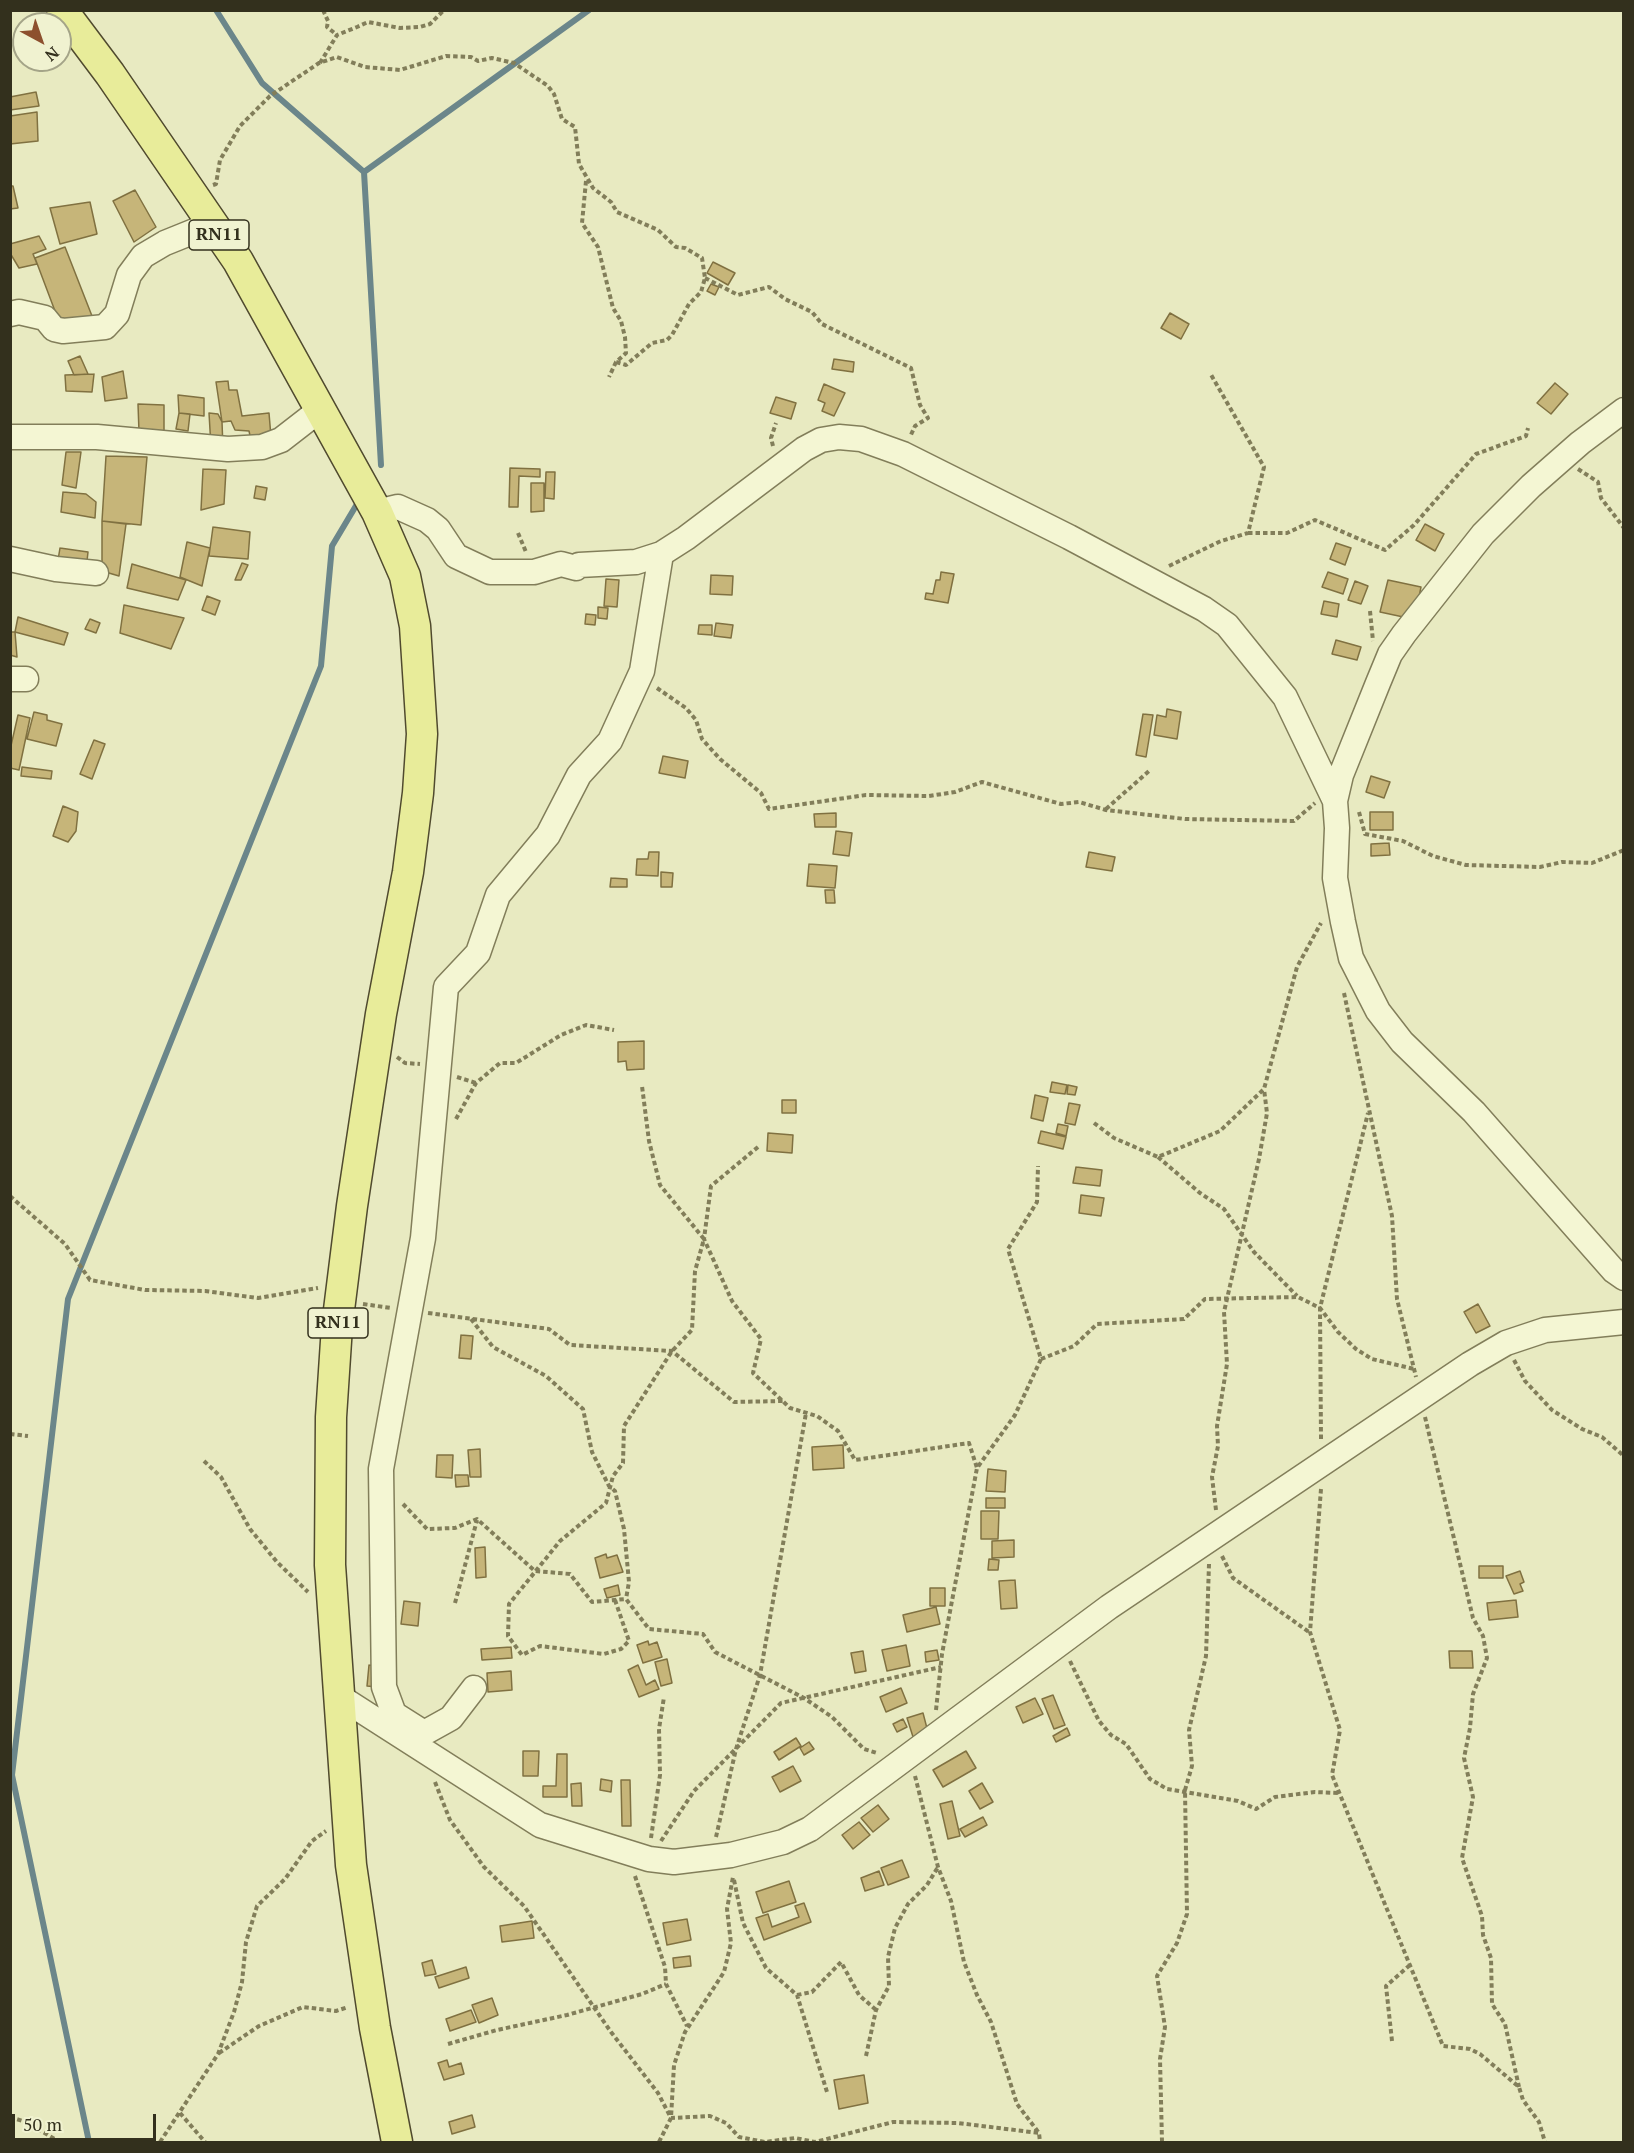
<!DOCTYPE html>
<html>
<head>
<meta charset="utf-8">
<style>
	body { margin:0 }
	#map { position:relative; width:1634px; height:2153px; overflow:hidden; background:#e8eac1; font-family:"PT Serif",serif }
	canvas { display:block }
	.frame { position:absolute; inset:0; border:12px solid #33301d; pointer-events:none }
	.north { position:absolute; left:12px; top:12px; width:60px; height:60px; box-sizing:border-box; background:#f0f2d0; border:2px solid #a4a488; border-radius:50%; rotate:140deg; font-size:16px; font-weight:700; line-height:24px; text-align:center; color:#33301d }
	.north::after { content:''; display:block; margin:auto; width:21px; height:27px; background:#8d502e; clip-path:polygon(50% 0,100% 100%,50% 72%,0 100%) }
	.scale { position:absolute; left:12px; top:2114px; width:144px; height:27px; box-sizing:border-box; border:3px solid #33301d; border-top:0; padding-left:8px; font-size:18px; line-height:21px; white-space:nowrap; color:#33301d; -webkit-text-stroke:4px #f0f2d0; paint-order:stroke }
</style>
</head>
<body>
<div id="map">
<canvas width="1634" height="2153"></canvas>
<div class="frame"></div>
<div class="north">N</div>
<div class="scale">50 m</div>
</div>
<script>
const c = document.querySelector('canvas').getContext('2d');
c.lineJoin = 'round';
const toPath = rows => new Path2D(rows.map(r => 'M' + r).join(''));
function stroke(path, color, width, dash) { c.strokeStyle = color; c.lineWidth = width; c.lineCap = dash ? 'butt' : 'round'; c.setLineDash(dash || []); c.stroke(path); }
function fillPath(path, color) { c.fillStyle = color; c.fill(path, 'evenodd'); }
function label(font, color, halo, rows, align = 'center') {
  c.font = font + ' "PT Serif",serif'; c.lineWidth = 6; c.setLineDash([]); c.textBaseline = 'middle'; c.strokeStyle = halo; c.fillStyle = color; for (const [text, x, y, turn = 0] of rows) {
    c.save(); c.translate(x, y); c.rotate((+turn || 0) * Math.PI / 180); c.textAlign = isNaN(turn) ? turn : align; if (halo) c.strokeText(text, 0, 0); c.fillText(text, 0, 0); c.restore();
  }
}
const stream = toPath([
	[216,10,262,83,364,172],
	[381,465,364,172,589,10],
	[89,2142,12,1775,68,1299,321,666,332,546,360,499]
]);
const building = toPath([
	[36,92,39,106,10,110,10,97,36,92],
	[37,112,38,141,10,144,10,116,37,112],
	[10,186,13,186,18,208,10,209,10,186],
	[135,190,156,227,134,242,113,201,135,190],
	[90,202,97,234,60,244,50,208,90,202],
	[39,236,46,249,33,254,37,264,19,268,10,253,10,244,39,236],
	[65,247,92,316,61,327,35,258,65,247],
	[713,262,735,273,728,285,707,273,713,262],
	[711,284,719,287,715,295,707,291,711,284],
	[1170,313,1189,324,1181,339,1161,328,1170,313],
	[80,356,88,374,74,375,68,361,80,356],
	[834,359,854,362,853,372,832,369,834,359],
	[123,371,127,398,105,401,102,377,123,371],
	[94,374,92,392,66,391,65,375,94,374],
	[228,381,229,390,237,390,242,416,269,413,271,437,251,440,249,431,235,430,231,421,222,422,216,382,228,381],
	[1555,383,1568,394,1551,414,1537,403,1555,383],
	[824,384,845,393,834,416,822,411,825,403,818,400,824,384],
	[178,395,204,398,204,416,179,413,178,395],
	[776,397,796,403,791,419,770,413,776,397],
	[138,404,164,405,164,436,139,432,138,404],
	[179,413,190,414,188,431,176,429,179,413],
	[209,413,218,414,222,422,223,448,211,447,209,413],
	[66,452,81,452,76,488,62,485,66,452],
	[106,456,147,457,141,525,102,521,106,456],
	[510,468,540,469,540,477,519,476,518,507,509,507,510,468],
	[203,469,226,470,224,504,201,510,203,469],
	[546,472,555,472,554,499,545,498,546,472],
	[531,483,544,483,544,511,531,512,531,483],
	[256,486,267,488,265,500,254,498,256,486],
	[63,492,86,494,96,502,95,518,61,512,63,492],
	[102,521,126,524,119,576,102,571,102,521],
	[1425,524,1444,534,1435,551,1416,540,1425,524],
	[213,527,250,532,248,559,209,556,213,527],
	[187,542,210,548,202,586,180,577,187,542],
	[1336,543,1351,548,1345,565,1330,559,1336,543],
	[60,548,88,552,86,570,57,566,60,548],
	[242,563,248,565,241,580,235,580,242,563],
	[132,564,186,580,178,600,127,588,132,564],
	[941,572,954,574,948,603,925,599,926,593,933,594,936,580,940,580,941,572],
	[1328,572,1348,579,1343,594,1322,587,1328,572],
	[711,575,733,576,732,595,710,594,711,575],
	[606,579,619,580,617,607,604,606,606,579],
	[1388,580,1421,587,1417,607,1408,618,1380,612,1388,580],
	[1355,581,1368,586,1361,604,1348,600,1355,581],
	[207,596,220,601,215,615,202,610,207,596],
	[1324,601,1339,604,1337,617,1321,614,1324,601],
	[124,605,184,618,171,649,120,633,124,605],
	[598,607,608,608,607,619,598,618,598,607],
	[586,614,596,615,595,625,585,624,586,614],
	[18,617,68,633,64,645,15,632,18,617],
	[90,619,100,623,96,633,85,629,90,619],
	[716,623,733,625,731,638,714,636,716,623],
	[699,625,712,625,712,635,698,634,699,625],
	[10,632,15,632,17,657,10,655,10,632],
	[1336,640,1361,647,1357,660,1332,654,1336,640],
	[1167,709,1181,712,1177,739,1154,735,1157,715,1166,717,1167,709],
	[34,712,47,715,47,720,62,724,56,746,27,739,34,712],
	[1143,714,1153,715,1146,757,1136,755,1143,714],
	[18,715,30,718,19,770,10,768,10,750,18,715],
	[94,740,105,744,92,779,80,774,94,740],
	[663,756,688,761,685,778,659,773,663,756],
	[22,767,52,771,51,779,21,776,22,767],
	[1371,776,1390,782,1384,798,1366,792,1371,776],
	[63,806,78,812,76,831,68,842,53,836,63,806],
	[1370,812,1393,812,1393,830,1370,830,1370,812],
	[836,813,836,827,815,827,814,814,836,813],
	[836,831,852,833,849,856,833,854,836,831],
	[1389,843,1390,855,1371,856,1371,844,1389,843],
	[649,852,659,852,658,876,636,875,637,859,648,859,649,852],
	[1089,852,1115,857,1112,871,1086,867,1089,852],
	[809,864,837,866,835,888,807,886,809,864],
	[661,872,673,873,672,887,661,887,661,872],
	[611,878,627,879,627,887,610,887,611,878],
	[825,890,834,890,835,903,826,903,825,890],
	[644,1041,644,1069,627,1070,626,1061,618,1062,618,1042,644,1041],
	[1052,1082,1067,1085,1065,1094,1050,1092,1052,1082],
	[1068,1085,1077,1087,1075,1095,1067,1094,1068,1085],
	[1035,1095,1048,1098,1043,1121,1031,1118,1035,1095],
	[782,1100,796,1100,796,1113,782,1113,782,1100],
	[1069,1103,1080,1105,1075,1125,1065,1123,1069,1103],
	[1058,1124,1068,1126,1066,1136,1056,1133,1058,1124],
	[1041,1131,1066,1137,1063,1149,1038,1143,1041,1131],
	[768,1133,793,1135,792,1153,767,1151,768,1133],
	[1076,1167,1102,1170,1100,1186,1073,1183,1076,1167],
	[1081,1195,1104,1198,1101,1216,1079,1213,1081,1195],
	[1478,1304,1490,1326,1476,1333,1464,1312,1478,1304],
	[461,1335,473,1336,471,1359,459,1358,461,1335],
	[843,1445,844,1468,813,1470,812,1447,843,1445],
	[480,1449,481,1477,470,1477,468,1450,480,1449],
	[437,1455,453,1455,452,1478,436,1477,437,1455],
	[988,1469,1006,1471,1005,1492,986,1491,988,1469],
	[455,1475,468,1475,469,1486,456,1487,455,1475],
	[986,1498,1005,1498,1005,1508,986,1508,986,1498],
	[981,1511,999,1511,998,1539,981,1539,981,1511],
	[1014,1540,1014,1557,992,1558,992,1541,1014,1540],
	[485,1547,486,1577,476,1578,475,1548,485,1547],
	[606,1554,607,1558,617,1555,623,1572,600,1578,595,1558,606,1554],
	[989,1559,999,1560,998,1570,988,1570,989,1559],
	[1479,1566,1503,1566,1503,1578,1479,1578,1479,1566],
	[1520,1571,1524,1582,1520,1584,1523,1591,1514,1594,1506,1576,1520,1571],
	[1015,1580,1017,1608,1001,1609,999,1581,1015,1580],
	[618,1585,620,1595,607,1598,604,1589,618,1585],
	[930,1588,945,1588,945,1606,930,1606,930,1588],
	[1516,1600,1518,1617,1489,1620,1487,1603,1516,1600],
	[404,1601,420,1603,418,1626,401,1624,404,1601],
	[936,1607,940,1624,907,1632,903,1615,936,1607],
	[648,1641,649,1645,657,1642,662,1657,643,1663,637,1645,648,1641],
	[906,1645,910,1666,887,1671,882,1650,906,1645],
	[511,1647,512,1658,482,1660,481,1649,511,1647],
	[937,1650,939,1660,926,1662,925,1652,937,1650],
	[863,1651,866,1671,855,1673,851,1653,863,1651],
	[1449,1651,1472,1651,1473,1668,1450,1668,1449,1651],
	[667,1659,672,1683,661,1686,655,1662,667,1659],
	[369,1665,380,1666,378,1687,367,1686,369,1665],
	[638,1665,646,1685,655,1680,659,1689,639,1697,628,1670,638,1665],
	[511,1671,512,1690,488,1692,487,1673,511,1671],
	[901,1688,907,1703,886,1712,880,1697,901,1688],
	[1053,1695,1065,1725,1054,1729,1042,1699,1053,1695],
	[1035,1698,1043,1714,1023,1723,1016,1707,1035,1698],
	[923,1713,929,1736,914,1740,907,1718,923,1713],
	[903,1719,907,1727,897,1732,893,1724,903,1719],
	[1067,1728,1070,1735,1056,1742,1053,1736,1067,1728],
	[796,1738,801,1746,779,1760,774,1752,796,1738],
	[809,1742,814,1749,804,1755,800,1748,809,1742],
	[523,1751,539,1751,538,1776,523,1776,523,1751],
	[966,1751,976,1768,943,1787,933,1770,966,1751],
	[557,1754,567,1754,567,1797,543,1797,543,1786,556,1786,557,1754],
	[793,1766,801,1781,780,1792,772,1777,793,1766],
	[601,1779,612,1781,611,1792,600,1790,601,1779],
	[621,1780,630,1780,631,1826,622,1826,621,1780],
	[581,1783,582,1806,572,1806,571,1784,581,1783],
	[982,1783,993,1802,980,1809,969,1791,982,1783],
	[952,1801,960,1836,948,1839,940,1804,952,1801],
	[878,1805,889,1819,873,1832,861,1818,878,1805],
	[983,1817,987,1825,965,1837,960,1829,983,1817],
	[859,1822,870,1835,853,1849,842,1835,859,1822],
	[902,1860,909,1877,888,1885,881,1868,902,1860],
	[879,1871,884,1885,865,1891,861,1878,879,1871],
	[789,1881,796,1902,763,1913,756,1892,789,1881],
	[804,1903,811,1922,764,1940,756,1918,768,1914,772,1927,799,1917,795,1906,804,1903],
	[687,1919,691,1940,667,1945,663,1923,687,1919],
	[532,1921,534,1938,502,1942,500,1926,532,1921],
	[690,1956,691,1966,674,1968,673,1958,690,1956],
	[432,1960,436,1974,425,1976,422,1963,432,1960],
	[466,1967,469,1978,439,1988,435,1977,466,1967],
	[492,1998,498,2015,479,2023,472,2005,492,1998],
	[471,2010,476,2022,450,2031,446,2019,471,2010],
	[447,2060,449,2067,461,2063,464,2074,444,2080,438,2063,447,2060],
	[864,2075,868,2103,839,2109,834,2080,864,2075],
	[472,2115,475,2127,452,2134,449,2122,472,2115]
]);
const path = toPath([
	[323,10,328,21,327,27,337,35],
	[320,63,337,35,357,27,368,22,400,28,420,27,430,24,444,10],
	[586,181,582,223,598,247,613,308,621,321,625,337,626,353,616,362,609,377],
	[213,185,216,184,220,160,240,126,270,96,319,63,337,57,365,67,400,70,446,56,471,57,478,61,492,58,514,63,548,86,554,94,562,119,575,127,579,164,593,188,611,202,617,212,658,230,676,247,685,248,702,258,705,278,701,292,689,304,672,335,667,340,652,343,626,365,616,362],
	[705,278,738,295,769,287,785,299,812,312,822,324,911,368,920,405,928,418,915,426,910,437],
	[773,446,771,438,776,423],
	[1578,469,1598,482,1601,498,1624,528],
	[518,533,526,552],
	[1248,533,1287,533,1315,520,1385,550,1414,525,1476,454,1526,436,1528,428],
	[1169,566,1221,541,1248,533,1264,467,1210,373],
	[1370,611,1373,641],
	[657,688,686,708,696,720,702,739,720,759,761,793,769,809,866,795,929,796,955,792,982,782,1061,804,1079,802,1106,810,1185,819,1294,821,1315,803],
	[1106,809,1149,771],
	[1359,812,1365,834,1403,841,1433,856,1466,865,1540,867,1562,862,1592,863,1624,850],
	[1344,993,1392,1216,1397,1299,1416,1377],
	[397,1057,405,1063,420,1064],
	[457,1077,476,1083],
	[456,1119,476,1083,500,1063,516,1063,561,1035,586,1025,614,1030],
	[1094,1123,1114,1138,1158,1157,1220,1131,1264,1089,1297,967,1321,923],
	[758,1147,711,1186,704,1239,732,1301,761,1339,753,1373,790,1408,817,1416,838,1431,855,1460,969,1443,977,1468,1015,1415,1041,1359,1008,1249,1037,1202,1038,1166],
	[1158,1157,1200,1193,1224,1209,1254,1252,1297,1296],
	[10,1196,65,1244,90,1280,145,1290,205,1291,258,1298,318,1288],
	[363,1304,391,1308],
	[428,1313,549,1329,570,1345,672,1351,734,1402,783,1401],
	[471,1319,493,1347,546,1376,583,1409,592,1452,609,1486,615,1491,624,1529,629,1582,626,1599],
	[1041,1359,1074,1346,1097,1324,1184,1319,1205,1299,1298,1297,1320,1308,1338,1332,1356,1349,1372,1359,1414,1369],
	[1514,1360,1525,1381,1552,1410,1582,1429,1602,1437,1624,1456],
	[1425,1417,1473,1618,1483,1636,1487,1658,1473,1694,1470,1728,1464,1758,1473,1797,1462,1858,1482,1916,1483,1935,1491,1958,1492,2004,1505,2024,1519,2087],
	[10,1434,28,1436],
	[1321,1439,1320,1308,1368,1113],
	[204,1461,221,1477,250,1529,277,1562,308,1592],
	[1321,1489,1310,1632,1340,1730,1332,1775,1443,2046,1470,2049,1480,2054,1519,2087,1523,2100,1539,2122,1545,2142],
	[403,1504,427,1529,455,1528,477,1519,535,1571,570,1574,592,1602,626,1599,649,1629,703,1634,715,1652,804,1698,832,1717,864,1749,877,1753],
	[1216,1510,1212,1477,1218,1446,1217,1426,1227,1364,1224,1312,1259,1159,1267,1113,1264,1089],
	[1222,1556,1233,1578,1309,1632],
	[615,1600,629,1641,621,1649,604,1654,540,1646,522,1655,508,1636,509,1604,560,1541,606,1503,613,1476,623,1463,624,1426,672,1351,692,1330,695,1271,704,1239,660,1185,649,1141,642,1086],
	[455,1603,477,1520],
	[1070,1661,1099,1721,1111,1735,1126,1744,1150,1779,1167,1789,1238,1801,1256,1809,1275,1797,1315,1792,1339,1793],
	[936,1710,942,1654,977,1468],
	[915,1776,938,1867,951,1901,964,1962,977,1995,991,2022,1017,2104,1039,2133,1040,2142],
	[435,1782,450,1820,484,1867,524,1906,611,2032,658,2093,671,2118,710,2116,726,2123,739,2137,765,2142,795,2138,815,2142,893,2122,958,2123,1039,2133],
	[716,1837,736,1749,760,1675,806,1413],
	[651,1838,660,1775,659,1729,664,1697],
	[661,1841,694,1791,781,1703,941,1667],
	[635,1876,665,1967,666,1984,687,2026],
	[734,1880,743,1923,766,1968,797,1995,827,2092],
	[797,1995,812,1992,841,1962,859,1995,876,2010],
	[1392,2041,1386,1986,1410,1965],
	[448,2044,497,2030,567,2015,642,1994,666,1984],
	[219,2053,259,2026,303,2007,336,2011,348,2007],
	[866,2056,876,2010,889,1986,888,1957,895,1928,908,1904,927,1885,938,1867],
	[180,2113,205,2142],
	[10,2117,26,2122,58,2141,94,2142],
	[160,2142,218,2054,234,2012,242,1982,246,1942,257,1906,285,1879,312,1841,326,1831],
	[659,2142,671,2118,674,2065,685,2032,724,1972,731,1943,727,1909,733,1877],
	[1162,2142,1160,2059,1165,2027,1157,1976,1177,1943,1187,1914,1185,1790,1192,1766,1189,1730,1206,1656,1209,1564]
]);
const minor = toPath([
	[10,314,19,312,45,318,54,329,63,331,105,327,117,314,129,275,143,256,165,243,212,224],
	[1624,410,1580,443,1531,486,1483,534,1404,634,1390,654,1378,683,1341,775,1335,801,1337,828,1335,878,1343,922,1351,958,1378,1011,1402,1042,1474,1112,1614,1271,1624,1278],
	[10,437,97,437,228,449,262,447,281,440,321,409],
	[377,512,398,507,427,520,438,529,456,556,490,572,534,572,561,564,576,568,579,565,636,562,661,554,686,538,804,449,821,440,839,437,861,439,903,454,1069,537,1204,609,1227,625,1285,697,1335,801],
	[10,559,56,569,96,573],
	[10,679,26,679],
	[474,1688,451,1718,424,1733,394,1714,384,1687,381,1469,423,1238,446,987,478,953,498,895,548,835,579,775,610,741,642,671,661,554],
	[337,1695,540,1825,649,1859,674,1862,731,1855,783,1842,810,1829,1109,1607,1470,1364,1506,1343,1545,1330,1624,1322]
]);
const major = toPath([
	[62,10,110,74,238,261,377,512,405,576,415,626,422,734,418,793,408,872,381,1014,352,1206,337,1326,331,1417,330,1565,351,1865,375,2028,397,2142]
]);
const shields = [
	[219,235,60],
	[338,1323,60]
];
const shieldNames = [
	["RN11",219,235],
	["RN11",338,1323]
];
stroke(stream, '#6b868a', 6);
fillPath(building, '#c6b579');
stroke(building, '#807141', 1.5);
stroke(minor, '#827e5a', 27);
stroke(major, '#504a2e', 33);
stroke(path, '#827e5a', 4, [4.5, 3]);
stroke(minor, '#f4f6d3', 24);
stroke(major, '#e8ec9a', 30);
for (const [x, y, w] of shields) { const box = new Path2D(); box.roundRect(x - w / 2, y - 15, w, 30, 4.5); c.fillStyle = '#f0f2d0'; c.fill(box); stroke(box, '#33301d', 1.5); }
label('bold 18px', '#33301d', null, shieldNames);
</script>
</body>
</html>
